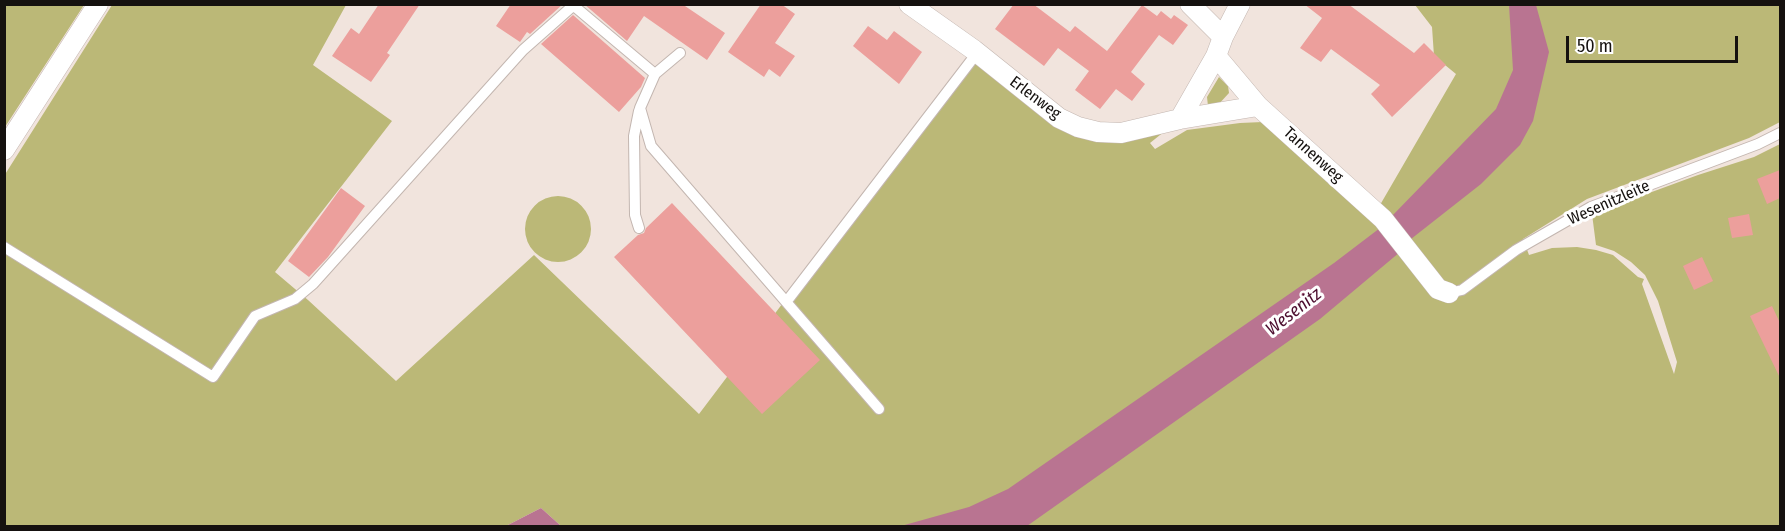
<!DOCTYPE html>
<html>
<head>
<meta charset="utf-8">
<style>
	body { margin:0 }
	#map { position:relative; width:1785px; height:531px; overflow:hidden; background:#f1e4dd; font-family:"Fira Sans Condensed",sans-serif }
	canvas { display:block }
	.frame { position:absolute; inset:0; border:6px solid #15110f; pointer-events:none }
	.scale { position:absolute; left:1566px; top:36px; width:172px; height:27px; box-sizing:border-box; border:3px solid #15110f; border-top:0; padding-left:8px; font-size:18px; line-height:21px; white-space:nowrap; color:#15110f; -webkit-text-stroke:4px #fff; paint-order:stroke }
</style>
</head>
<body>
<div id="map">
<canvas width="1785" height="531"></canvas>
<div class="frame"></div>
<div class="scale">50 m</div>
</div>
<script>
const c = document.querySelector('canvas').getContext('2d');
c.lineJoin = 'round';
function fillPath(path, color) { c.fillStyle = color; c.fill(path, 'evenodd'); }
const toPath = rows => new Path2D(rows.map(r => 'M' + r).join(''));
function stroke(path, color, width, dash) { c.strokeStyle = color; c.lineWidth = width; c.lineCap = dash ? 'butt' : 'round'; c.setLineDash(dash || []); c.stroke(path); }
function label(font, color, halo, rows, align = 'center') {
  c.font = font + ' "Fira Sans Condensed",sans-serif'; c.lineWidth = 6; c.setLineDash([]); c.textBaseline = 'middle'; c.strokeStyle = halo; c.fillStyle = color; for (const [text, x, y, turn = 0] of rows) {
    c.save(); c.translate(x, y); c.rotate((+turn || 0) * Math.PI / 180); c.textAlign = isNaN(turn) ? turn : align; if (halo) c.strokeText(text, 0, 0); c.fillText(text, 0, 0); c.restore();
  }
}
const green = toPath([
	[5,4,84,5,5,127,4,5],
	[112,5,346,5,313,65,392,121,275,272,308,300,396,381,534,255,699,414,974,50,1078,127,1180,119,1150,143,1155,149,1187,130,1240,123,1263,122,1380,205,1456,74,1434,56,1432,27,1415,5,1780,5,1780,122,1749,138,1587,199,1523,239,1529,255,1552,248,1577,247,1596,250,1613,255,1638,277,1644,279,1642,284,1674,374,1677,362,1658,301,1645,275,1631,262,1614,251,1596,245,1592,214,1698,175,1754,157,1780,144,1780,526,561,526,541,508,506,526,5,526,4,176],
	[1219,77,1228,86,1229,93,1217,106,1208,106,1207,97],
	'525 229a33 33 0 1 1 66 0a33 33 0 1 1-66 0Z'
]);
const water = toPath([
	[1509,5,1536,5,1549,52,1533,121,1520,145,1481,184,1411,239,1392,216,1496,109,1513,70],
	[1380,228,1400,252,1320,319,1027,526,901,526,969,507,1008,489,1334,263],
	[541,508,561,526,506,526]
]);
const building = toPath([
	[379,4,420,4,387,53,390,55,371,82,332,56,351,28,359,34],
	[511,4,563,4,530,34,527,32,520,42,496,26],
	[584,4,682,4,725,33,707,60,644,16,627,41],
	[761,4,781,4,795,14,775,43,795,56,780,77,769,69,764,77,728,52],
	[1014,4,1033,4,1070,32,1075,26,1107,51,1142,5,1157,16,1161,11,1171,19,1174,15,1188,25,1173,45,1159,35,1131,72,1145,84,1132,101,1116,89,1100,109,1075,90,1089,71,1058,48,1044,66,995,29],
	[1304,4,1348,4,1414,53,1424,43,1446,65,1392,117,1371,94,1380,85,1331,49,1321,62,1300,48,1322,18],
	[573,15,645,78,641,87,619,112,541,44],
	[868,26,887,40,894,31,922,52,899,84,853,46],
	[1780,170,1780,198,1767,204,1757,179],
	[341,188,365,206,328,257,309,277,288,261],
	[672,203,820,360,762,414,614,257,638,235,644,233,646,228],
	[1749,214,1753,235,1732,238,1728,218],
	[1702,257,1713,281,1694,290,1683,266],
	[1772,306,1780,323,1780,378,1750,316]
]);
const service = toPath([
	[574,6,655,74,640,108,651,146,879,409],
	[655,74,680,53],
	[639,228,635,215,634,136,639,111],
	[4,247,213,377,255,316,295,299,313,284,523,50,575,4],
	[1449,293,1462,290,1516,250,1591,207,1758,144,1780,133],
	[787,301,977,53]
]);
const minor = toPath([
	[909,4,974,50,1059,118,1078,127,1098,132,1121,133,1180,119,1216,56],
	[1190,4,1223,37],
	[1240,4,1223,37,1216,56,1258,106,1383,219,1438,289,1449,293],
	[1180,119,1258,106],
	[4,150,98,4]
]);
const streetNames = [
	["Erlenweg",1035,98,37],
	["Tannenweg",1313,155,42],
	["Wesenitzleite",1609,203,-24]
];
const waterNames = [
	["Wesenitz",1294,312,-38]
];
fillPath(green, '#bbb877');
fillPath(water, '#b97491');
fillPath(building, '#ec9f9c');
stroke(service, '#c3b6b0', 12);
stroke(minor, '#c3b6b0', 21);
stroke(service, '#fff', 10);
stroke(minor, '#fff', 20);
label('16px', '#15110f', '#fff', streetNames);
label('italic 18px', '#4c0d2e', '#fff', waterNames);
</script>
</body>
</html>
